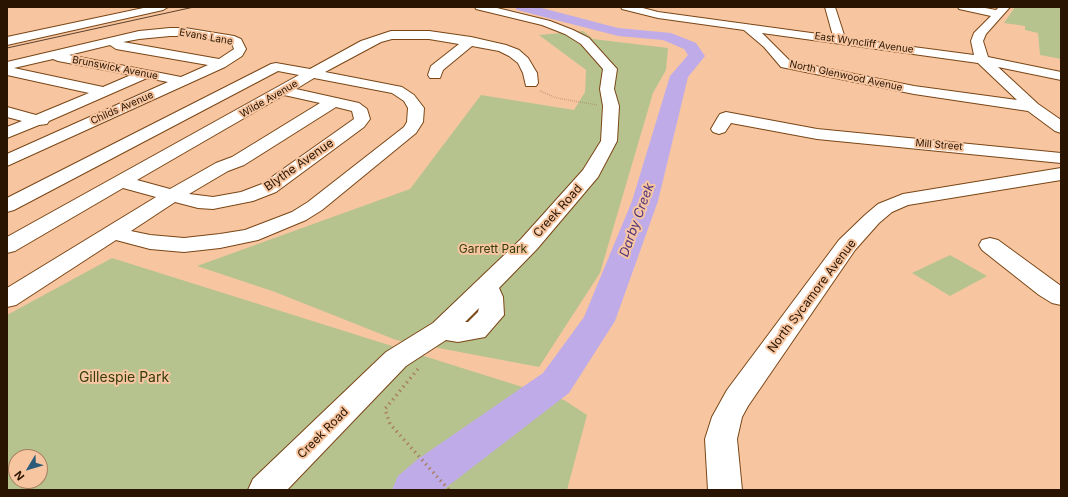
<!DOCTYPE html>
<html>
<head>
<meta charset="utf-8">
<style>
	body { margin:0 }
	#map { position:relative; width:1068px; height:497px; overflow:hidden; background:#f7c6a1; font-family:Inter,sans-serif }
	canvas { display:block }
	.frame { position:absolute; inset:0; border:8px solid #291402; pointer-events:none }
	.north { position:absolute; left:8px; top:449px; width:40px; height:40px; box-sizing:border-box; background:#f7c6a1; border:1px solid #a57f61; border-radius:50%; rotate:232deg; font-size:11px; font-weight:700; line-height:16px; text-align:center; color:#291402 }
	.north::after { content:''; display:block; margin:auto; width:14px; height:18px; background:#2b5b79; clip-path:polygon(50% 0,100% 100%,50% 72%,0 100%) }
</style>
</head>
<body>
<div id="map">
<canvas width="1068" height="497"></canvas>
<div class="frame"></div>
<div class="north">N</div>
</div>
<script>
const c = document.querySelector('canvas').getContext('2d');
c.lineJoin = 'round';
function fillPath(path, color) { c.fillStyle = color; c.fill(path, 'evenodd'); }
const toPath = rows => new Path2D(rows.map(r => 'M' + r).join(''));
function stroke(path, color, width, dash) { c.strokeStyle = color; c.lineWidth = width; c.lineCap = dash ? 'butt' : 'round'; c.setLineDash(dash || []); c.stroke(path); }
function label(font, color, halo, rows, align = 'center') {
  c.font = font + ' Inter,sans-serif'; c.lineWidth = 4; c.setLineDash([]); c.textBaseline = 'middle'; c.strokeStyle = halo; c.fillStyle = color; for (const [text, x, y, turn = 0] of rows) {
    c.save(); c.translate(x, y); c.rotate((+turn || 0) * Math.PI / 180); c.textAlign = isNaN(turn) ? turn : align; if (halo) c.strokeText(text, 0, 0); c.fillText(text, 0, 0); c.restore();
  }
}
const green = toPath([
	[1015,7,1061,7,1061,59,1040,55,1038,33,1025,30,1025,26,1004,23],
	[583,31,593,39,668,48,666,70,653,93,600,273,539,367,396,340,275,292,197,266,410,189,481,95,574,110,585,92,586,70,539,35],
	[950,255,987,276,950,296,912,273],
	[112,258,564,400,587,415,567,490,7,490,7,315],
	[16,457,40,457,40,481,16,481]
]);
const river = toPath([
	[515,7,538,7,618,28,671,33,696,43,705,56,688,77,658,201,615,321,569,393,443,490,392,490,398,476,418,459,543,373,584,317,632,201,670,76,688,55,684,49,663,40,618,36,517,10,515,7]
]);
const pathFar1 = toPath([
	[540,91,557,98,597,105]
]);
const path = toPath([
	[418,369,385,409,390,424,449,490]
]);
const minor = toPath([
	[148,7,168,7,163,10,7,45,7,37,148,7],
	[475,7,493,7,550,21,573,30,589,38,617,69,614,89,619,106,617,141,598,177,537,249,499,288,503,297,504,315,485,337,458,342,446,340,406,366,287,490,248,490,253,479,386,352,433,323,521,239,583,170,601,141,603,106,600,89,603,69,581,44,565,34,542,25,476,9,475,7],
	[479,308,478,312,468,322,465,322,479,308],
	[621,7,639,7,658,12,833,36,825,7,835,7,845,38,974,55,971,41,974,33,991,16,959,9,958,7,980,7,996,10,999,7,1010,7,986,34,983,41,988,57,1061,72,1061,80,998,67,1038,104,1061,120,1061,133,1055,131,1028,111,914,94,781,67,764,47,744,30,658,18,622,9,621,7],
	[762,33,978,63,1017,100,914,86,790,61,762,33],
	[170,28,185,28,234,36,241,39,246,49,242,56,225,67,7,166,7,154,168,82,147,78,49,121,47,124,39,125,7,138,7,127,22,121,7,117,7,107,36,115,89,93,7,75,7,62,139,31,170,28],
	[170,36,185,36,227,42,232,44,234,49,219,59,123,42,139,39,170,36],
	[110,45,116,49,208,65,181,77,69,55,110,45],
	[53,59,58,61,131,75,103,87,14,68,53,59],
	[391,31,429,31,471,37,506,45,519,50,528,58,537,73,538,83,536,86,526,86,523,73,518,63,509,56,499,51,472,46,443,70,440,78,430,78,428,75,431,66,459,44,429,39,392,39,381,42,325,72,402,87,414,95,424,108,423,122,416,133,322,210,306,220,258,240,220,248,184,252,150,249,116,240,16,305,7,307,7,288,156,197,123,188,15,251,7,253,7,237,299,75,278,71,14,210,7,212,7,198,271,64,276,63,310,69,361,41,391,31],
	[314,78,392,93,404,101,408,108,407,122,404,127,308,202,292,212,245,230,220,234,184,238,150,235,131,231,175,202,198,208,213,209,253,201,276,192,364,127,370,119,367,109,359,103,296,89,314,78],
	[284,95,320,103,232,157,216,163,170,189,137,180,284,95],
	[336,107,352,111,354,119,262,184,241,192,213,197,189,194,228,171,244,165,336,107],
	[726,112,817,129,1061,153,1061,163,817,139,731,123,725,132,719,134,713,132,711,129,718,117,720,114,726,112],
	[1061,168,1061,180,908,205,892,212,879,223,855,250,748,406,742,417,737,439,742,490,708,490,705,439,712,417,727,390,839,240,865,215,878,204,903,194,1061,168],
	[990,238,998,240,1061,286,1061,305,1052,303,1039,295,982,250,979,245,982,240,990,238]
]);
const tram = toPath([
	[7,48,194,7]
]);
const farStreetnames = [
	["Evans Lane",206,37,10],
	["East Wyncliff Avenue",864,43,8],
	["Brunswick Avenue",115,68,11],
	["North Glenwood Avenue",846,76,12],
	["Wilde Avenue",269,99,-30],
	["Childs Avenue",122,108,-24],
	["Mill Street",939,145,5]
];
const streetNames = [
	["Blythe Avenue",299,165,-35],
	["Creek Road",558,211,-48],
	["North Sycamore Avenue",812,296,-53],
	["Creek Road",323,433,-45]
];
const parkNames = [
	["Garrett Park",493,249]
];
const waterNames = [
	["Darby Creek",637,220,-70]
];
const nearParknames = [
	["Gillespie Park",124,378]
];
fillPath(green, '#b7c38f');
fillPath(river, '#bfabe8');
stroke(minor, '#7a4616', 2);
stroke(pathFar1, '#a88164', 1.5, [0.5, 1.5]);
stroke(path, '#a88164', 3.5, [1.5, 4]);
fillPath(minor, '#fff');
stroke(tram, '#5d412a', 1);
label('10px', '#291402', '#f7c6a1', farStreetnames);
label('12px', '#291402', '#f7c6a1', streetNames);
label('12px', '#353d0c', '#f7c6a1', parkNames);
label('italic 13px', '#50347c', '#f7c6a1', waterNames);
label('14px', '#353d0c', '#f7c6a1', nearParknames);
</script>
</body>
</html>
